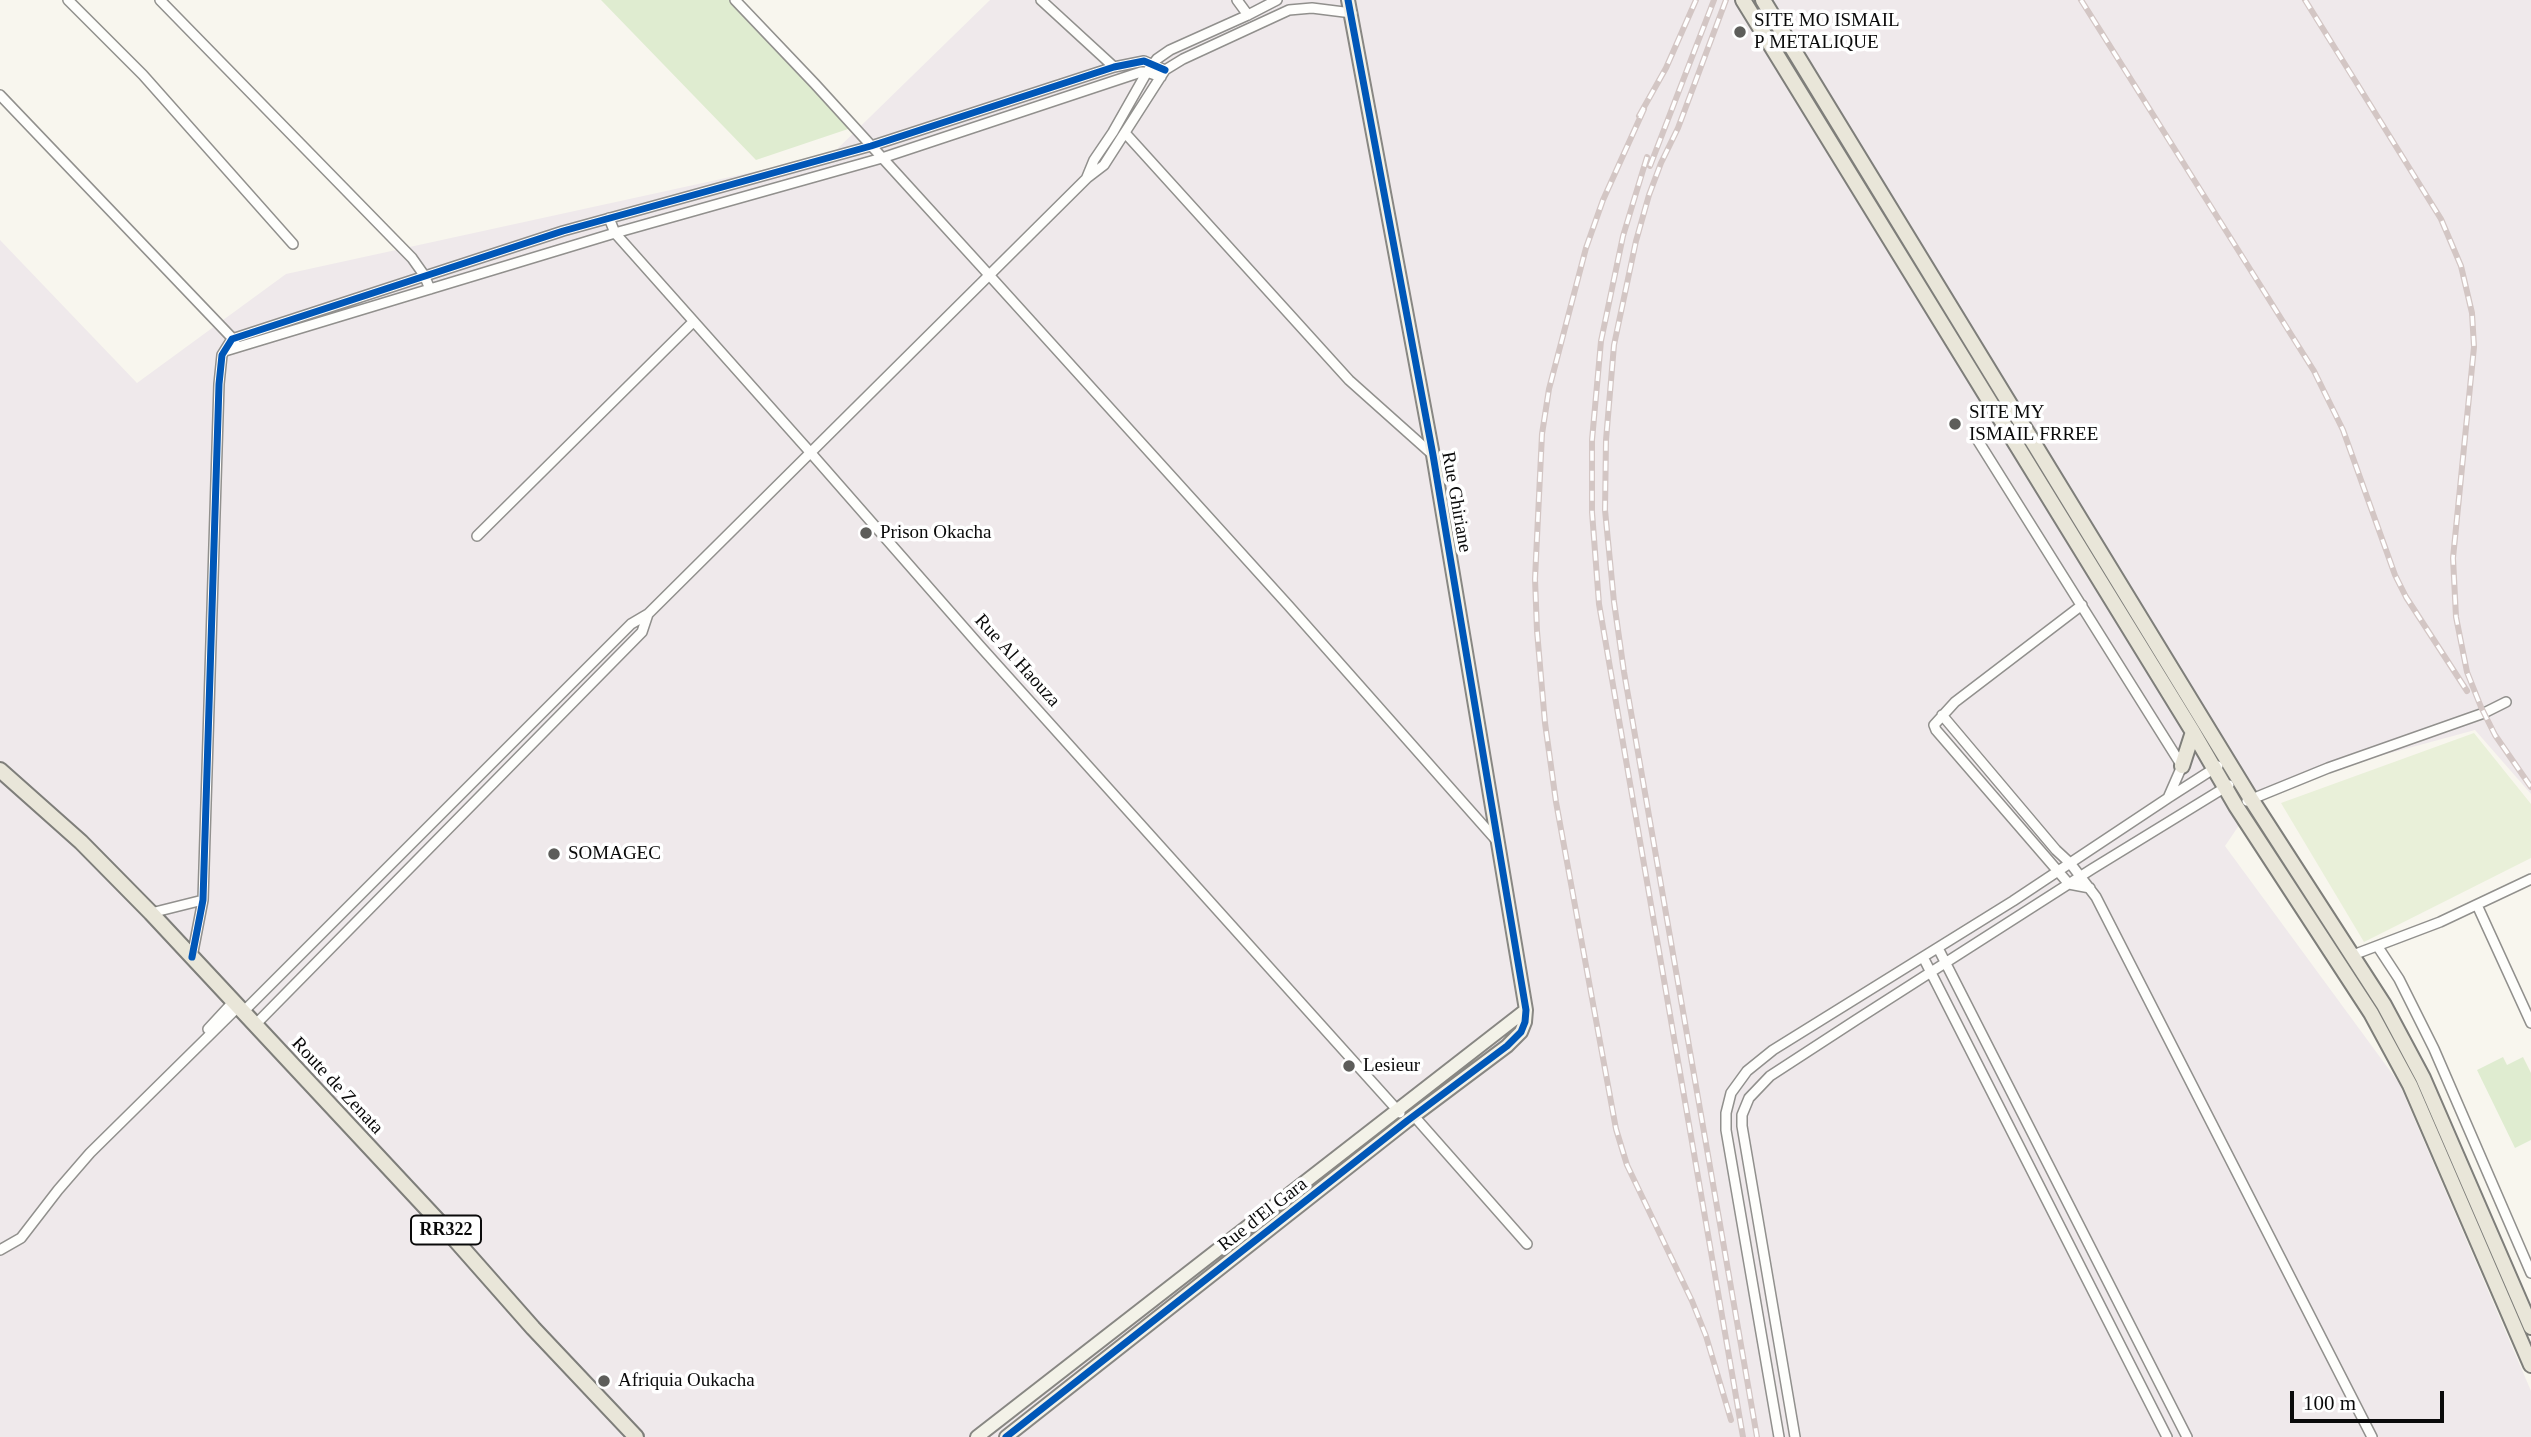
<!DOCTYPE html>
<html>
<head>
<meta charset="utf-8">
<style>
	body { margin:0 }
	#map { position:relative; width:2531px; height:1437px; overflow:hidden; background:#f8f6ee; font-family:"Times New Roman",serif }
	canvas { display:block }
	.scale { position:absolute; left:2290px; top:1391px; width:154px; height:32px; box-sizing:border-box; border:4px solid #0a0a0a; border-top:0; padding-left:9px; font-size:21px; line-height:24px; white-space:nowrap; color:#0a0a0a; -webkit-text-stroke:5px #fff; paint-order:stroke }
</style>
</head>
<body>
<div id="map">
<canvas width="2531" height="1437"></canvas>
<div class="scale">100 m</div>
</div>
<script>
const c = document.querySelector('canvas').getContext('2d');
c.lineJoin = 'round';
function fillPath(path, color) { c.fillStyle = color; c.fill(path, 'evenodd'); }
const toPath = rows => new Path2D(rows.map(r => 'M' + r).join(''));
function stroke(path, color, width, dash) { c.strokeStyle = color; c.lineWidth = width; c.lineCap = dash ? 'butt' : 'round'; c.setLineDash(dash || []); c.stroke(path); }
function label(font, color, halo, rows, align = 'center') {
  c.font = font + ' "Times New Roman",serif'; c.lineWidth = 7; c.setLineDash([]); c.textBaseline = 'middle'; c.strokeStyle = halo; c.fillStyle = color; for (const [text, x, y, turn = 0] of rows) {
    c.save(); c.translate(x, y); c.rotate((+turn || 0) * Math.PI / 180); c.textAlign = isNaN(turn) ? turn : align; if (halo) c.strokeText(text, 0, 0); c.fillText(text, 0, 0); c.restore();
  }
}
const industrial = toPath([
	[990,0,2531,0,2531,794,2475,730,2265,787,2225,846,2399,1083,2531,1391,2531,1437,0,1437,0,240,137,383,286,274,831,155]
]);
const green = toPath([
	[601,0,733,0,854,127,756,160],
	[2503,1057,2507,1065,2523,1057,2531,1073,2531,1140,2515,1148,2477,1070]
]);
const pitch = toPath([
	[2474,733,2531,804,2531,858,2364,942,2281,803]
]);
const street = toPath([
	[68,0,143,75,293,244],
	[160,0,412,258,424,275,430,289],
	[735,0,815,84,990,276,1288,605,1497,841],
	[1041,0,1114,67],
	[1237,0,1248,15],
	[0,95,235,341],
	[1126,134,1349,380,1433,455],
	[1087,177,1094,160,1113,132,1147,72,1157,59,1170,50,1248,15,1277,0],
	[609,218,615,233,810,452,980,646,1400,1113],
	[225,351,615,233,882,158,1141,72,1147,72,1161,77],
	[477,536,693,322],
	[2082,605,1955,702,1934,725,1936,730,2069,884,2090,888],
	[1942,715,2056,850,2070,863,2096,897,2372,1437],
	[2168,798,2218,766],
	[2247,801,2328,768,2484,713,2506,702],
	[2477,905,2531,1023],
	[151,913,203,900],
	[2378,947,2399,979,2434,1049,2531,1273],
	[1938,948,2187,1437],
	[2353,955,2440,922,2531,879],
	[192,957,203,900,219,384,222,355,232,339,563,231,871,146,1114,67,1144,61,1165,70],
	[1923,957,2167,1437],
	[243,1012,631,624,648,614,1087,178,1104,165,1165,70,1183,59,1289,10,1312,8,1352,13],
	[255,1025,642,632,648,614],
	[208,1029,233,1002],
	[1414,1116,1527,1244],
	[0,1250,21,1238,58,1190,90,1153,238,1007],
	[1779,1437,1726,1130,1726,1113,1731,1093,1747,1071,1773,1050,2013,901,2168,798,2182,766,1975,436],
	[1795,1437,1742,1126,1742,1115,1749,1098,1770,1076,1856,1020,2092,869,2229,785]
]);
const secondary = toPath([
	[977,1437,1526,1010],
	[1006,1437,1407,1121,1507,1046,1521,1032,1525,1022,1526,1010,1433,455,1348,0]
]);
const primary = toPath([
	[1743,0,2193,732,2236,806,2371,1013,2410,1085,2531,1365],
	[1763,0,2251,799,2384,1005,2423,1078,2531,1327],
	[2182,766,2193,732],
	[0,770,81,842,151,913,443,1226,533,1328,636,1437]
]);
const rail = toPath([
	[1726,0,1678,128,1661,163,1649,195,1636,241,1614,345,1606,440,1605,510,1614,602,1624,672,1757,1437],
	[2081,0,2314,371,2343,430,2395,575,2406,597,2467,691],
	[2305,0,2441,219,2461,266,2472,313,2474,347,2453,558,2456,617,2467,672,2481,707,2495,735,2531,787],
	[1644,109,1603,200,1586,248,1549,389,1542,434,1535,579,1537,631,1545,723,1556,802,1616,1129,1627,1165,1692,1301,1706,1336,1731,1420],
	[1639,116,1666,68,1696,0],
	[1647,157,1623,236,1601,341,1592,440,1592,512,1599,604,1743,1437],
	[1650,166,1714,0]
]);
const cycleway = toPath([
	[192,957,203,900,219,384,222,355,232,339,563,231,871,146,1114,67,1144,61,1165,70],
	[1006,1437,1407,1121,1507,1046,1521,1032,1525,1022,1526,1010,1433,455,1348,0]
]);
const markers = [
	[1740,32,7,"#5d5d5a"],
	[1955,424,7,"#5d5d5a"],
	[866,533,7,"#5d5d5a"],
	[554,854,7,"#5d5d5a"],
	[1349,1066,7,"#5d5d5a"],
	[604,1381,7,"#5d5d5a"]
];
const shields = [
	[446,1230,70]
];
const shieldNames = [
	["RR322",446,1230]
];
const poiNames = [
	["SITE MO ISMAIL",1754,21],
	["P METALIQUE",1754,43],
	["SITE MY",1969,413],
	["ISMAIL FRREE",1969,435],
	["Prison Okacha",880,533],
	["SOMAGEC",568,854],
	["Lesieur",1363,1066],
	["Afriquia Oukacha",618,1381]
];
const streetNames = [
	["Rue Ghiriane",1456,502,80],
	["Rue Al Haouza",1017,661,48],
	["Route de Zenata",337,1086,47],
	["Rue d'El Gara",1263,1215,-38]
];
fillPath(industrial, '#efe9eb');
fillPath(green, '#dfecd0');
fillPath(pitch, '#e9f0d9');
stroke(street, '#91908d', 12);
stroke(secondary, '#888783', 16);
stroke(primary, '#7e7e7a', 18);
stroke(street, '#fefefc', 9);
stroke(secondary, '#f3f2e8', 12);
stroke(primary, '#e9e6d9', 14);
stroke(rail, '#d3c6c4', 6);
stroke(rail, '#fff', 3.5, [10]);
stroke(cycleway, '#0057b8', 7);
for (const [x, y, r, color] of markers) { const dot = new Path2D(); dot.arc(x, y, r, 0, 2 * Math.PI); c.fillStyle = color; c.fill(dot); stroke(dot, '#fff', 2.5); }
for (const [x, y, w] of shields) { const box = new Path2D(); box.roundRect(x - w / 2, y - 14.5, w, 29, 5); c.fillStyle = '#fff'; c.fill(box); stroke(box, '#0a0a0a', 2); }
label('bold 18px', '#0a0a0a', null, shieldNames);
label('19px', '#0a0a0a', '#fff', poiNames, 'left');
label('19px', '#0a0a0a', '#fff', streetNames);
</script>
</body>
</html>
